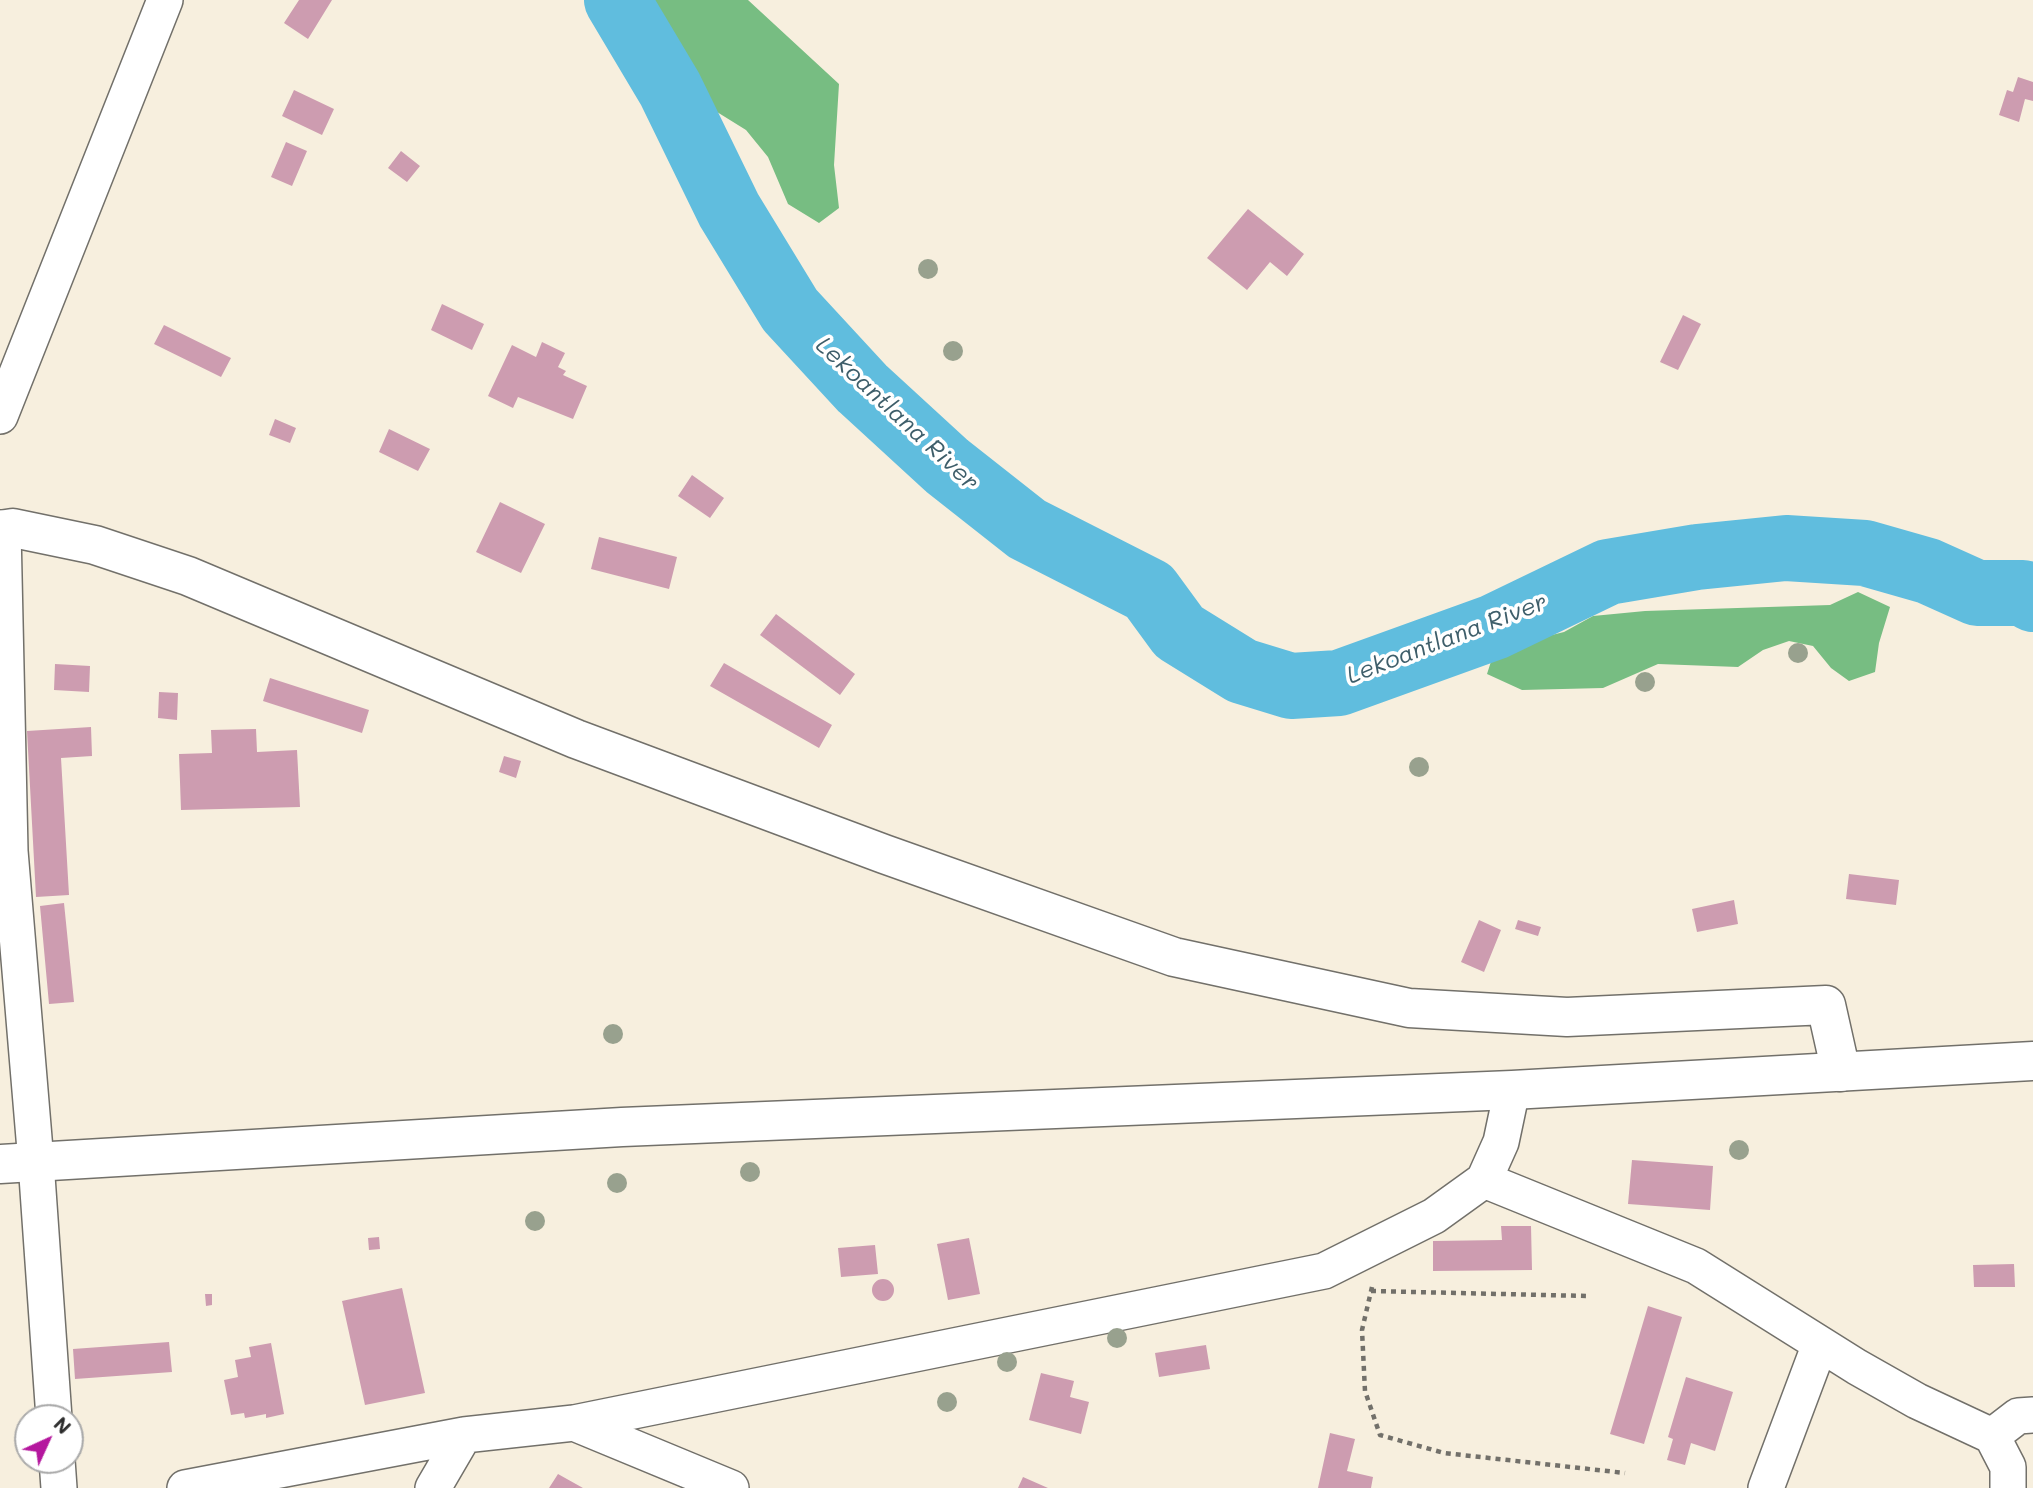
<!DOCTYPE html>
<html>
<head>
<meta charset="utf-8">
<style>
	body { margin:0 }
	#map { position:relative; width:2033px; height:1488px; overflow:hidden; background:#f7efde; font-family:Mali,sans-serif }
	canvas { display:block }
	.north { position:absolute; left:14px; top:1404px; width:70px; height:70px; box-sizing:border-box; background:#fff; border:2px solid #aaa; border-radius:50%; rotate:45deg; font-size:19px; font-weight:700; line-height:28px; text-align:center; color:#2b2b2b }
	.north::after { content:''; display:block; margin:auto; width:24px; height:32px; background:#b5179e; clip-path:polygon(50% 0,100% 100%,50% 72%,0 100%) }
</style>
</head>
<body>
<div id="map">
<canvas width="2033" height="1488"></canvas>
<div class="north">N</div>
</div>
<script>
const c = document.querySelector('canvas').getContext('2d');
c.lineJoin = 'round';
function fillPath(path, color) { c.fillStyle = color; c.fill(path, 'evenodd'); }
const toPath = rows => new Path2D(rows.map(r => 'M' + r).join(''));
function stroke(path, color, width, dash) { c.strokeStyle = color; c.lineWidth = width; c.lineCap = dash ? 'butt' : 'round'; c.setLineDash(dash || []); c.stroke(path); }
function label(font, color, halo, rows, align = 'center') {
  c.font = font + ' Mali,sans-serif'; c.lineWidth = 7; c.setLineDash([]); c.textBaseline = 'middle'; c.strokeStyle = halo; c.fillStyle = color; for (const [text, x, y, turn = 0] of rows) {
    c.save(); c.translate(x, y); c.rotate((+turn || 0) * Math.PI / 180); c.textAlign = isNaN(turn) ? turn : align; if (halo) c.strokeText(text, 0, 0); c.fillText(text, 0, 0); c.restore();
  }
}
const forest = toPath([
	[651,0,748,0,839,84,834,165,839,208,819,223,788,204,768,157,746,130,709,107,672,67],
	[1858,592,1890,607,1879,643,1875,672,1849,681,1831,668,1813,646,1789,641,1763,650,1738,667,1658,664,1603,688,1522,690,1487,674,1495,649,1564,632,1593,616,1645,611,1830,605]
]);
const river = toPath([
	[617,0,670,89,729,210,790,310,862,388,947,466,1027,529,1149,591,1179,632,1242,671,1291,686,1339,683,1494,627,1608,572,1697,557,1786,548,1865,553,1928,571,1977,593,2023,593,2033,599]
]);
const building = toPath([
	[299,0,332,0,308,39,284,23],
	[2018,77,2033,82,2033,101,2025,99,2019,122,1999,115,2007,90,2013,92],
	[294,90,334,109,322,135,282,116],
	[286,142,307,151,292,186,271,177],
	[401,151,420,166,407,182,388,168],
	[1248,209,1304,254,1287,276,1270,262,1247,290,1207,258],
	[442,304,484,324,472,350,431,330],
	[1683,315,1701,324,1678,370,1660,362],
	[164,325,231,358,221,377,154,344],
	[542,342,565,353,558,367,566,371,563,375,587,386,573,419,518,397,513,408,488,396,512,345,536,357],
	[275,419,296,428,290,443,269,435],
	[389,429,430,449,418,471,379,452],
	[692,475,724,498,710,518,678,496],
	[500,502,545,524,521,573,476,552],
	[599,537,677,557,669,589,591,569],
	[776,614,855,674,840,695,760,635],
	[724,663,832,725,819,748,710,686],
	[55,664,90,666,89,692,54,690],
	[270,678,369,710,362,733,263,701],
	[159,692,178,693,177,720,158,718],
	[91,727,92,756,61,758,69,895,36,897,27,731],
	[256,729,257,752,297,750,300,807,181,810,179,754,212,753,211,730],
	[504,756,521,761,516,778,499,772],
	[1849,874,1899,880,1896,905,1846,899],
	[1734,900,1738,924,1697,932,1692,909],
	[64,903,74,1002,49,1004,40,906],
	[1479,920,1501,930,1484,972,1461,962],
	[1518,920,1541,927,1538,936,1515,929],
	[1632,1160,1713,1166,1710,1210,1628,1204],
	[1501,1226,1531,1226,1532,1270,1433,1271,1433,1241,1502,1240],
	[379,1237,380,1249,369,1250,368,1238],
	[969,1238,980,1294,948,1300,937,1244],
	[875,1245,878,1274,841,1277,838,1248],
	[2014,1264,2015,1287,1974,1287,1973,1265],
	'872 1290a11 11 0 1 1 22 0a11 11 0 1 1-22 0Z',
	[402,1288,425,1393,365,1405,342,1301],
	[205,1294,212,1294,212,1305,206,1306],
	[1648,1306,1682,1317,1644,1444,1610,1434],
	[169,1342,172,1372,75,1379,73,1349],
	[271,1343,284,1414,266,1418,266,1414,245,1418,244,1413,231,1415,224,1380,238,1377,235,1360,251,1357,249,1347],
	[1206,1345,1210,1369,1159,1377,1155,1353],
	[1041,1373,1074,1381,1070,1397,1089,1402,1081,1434,1029,1420],
	[1686,1377,1733,1392,1715,1451,1691,1443,1685,1465,1667,1460,1673,1439,1668,1437],
	[1330,1433,1355,1439,1347,1471,1373,1477,1371,1488,1318,1488],
	[558,1474,583,1488,549,1488],
	[1023,1477,1048,1488,1018,1488]
]);
const path = toPath([
	[1372,1287,1362,1330,1365,1391,1380,1435,1444,1453,1625,1473],
	[1371,1291,1588,1296]
]);
const street = toPath([
	[0,416,165,0],
	[0,528,3,530,10,851,36,1162,54,1418],
	[1484,1180,1696,1266,1857,1367,1917,1401,1992,1436,2008,1467,2008,1488],
	[574,1423,731,1488],
	[1992,1436,2018,1416,2033,1415],
	[57,1460,59,1488],
	[185,1488,464,1435],
	[433,1488,464,1435,574,1423,1324,1271,1434,1216,1484,1180,1501,1142,1512,1090],
	[1766,1488,1820,1344]
]);
const secondary = toPath([
	[0,530,13,528,95,545,188,576,576,739,884,854,1174,957,1409,1008,1567,1017,1826,1005,1841,1072]
]);
const primary = toPath([
	[0,1164,622,1127,1512,1090,2033,1061]
]);
const trees = [
	[928,269],
	[953,351],
	[1798,653],
	[1645,682],
	[1419,767],
	[613,1034],
	[1739,1150],
	[750,1172],
	[617,1183],
	[535,1221],
	[1117,1338],
	[1007,1362],
	[947,1402]
];
const waterNames = [
	["Lekoantlana River",897,414,43],
	["Lekoantlana River",1447,639,-21]
];
fillPath(forest, '#77bd82');
stroke(river, '#60bdde', 66);
fillPath(building, '#cd9cb0');
stroke(street, '#72706a', 38);
stroke(secondary, '#72706a', 41);
stroke(primary, '#72706a', 41);
stroke(path, '#72706a', 4.5, [5, 5]);
stroke(street, '#fff', 35);
stroke(secondary, '#fff', 38);
stroke(primary, '#fff', 38);
c.fillStyle = '#98a18e';
for (const [x, y] of trees) { c.beginPath(); c.arc(x, y, 10, 0, 2 * Math.PI); c.fill(); }
label('italic 24px', '#3e5e6a', '#fff', waterNames);
</script>
</body>
</html>
